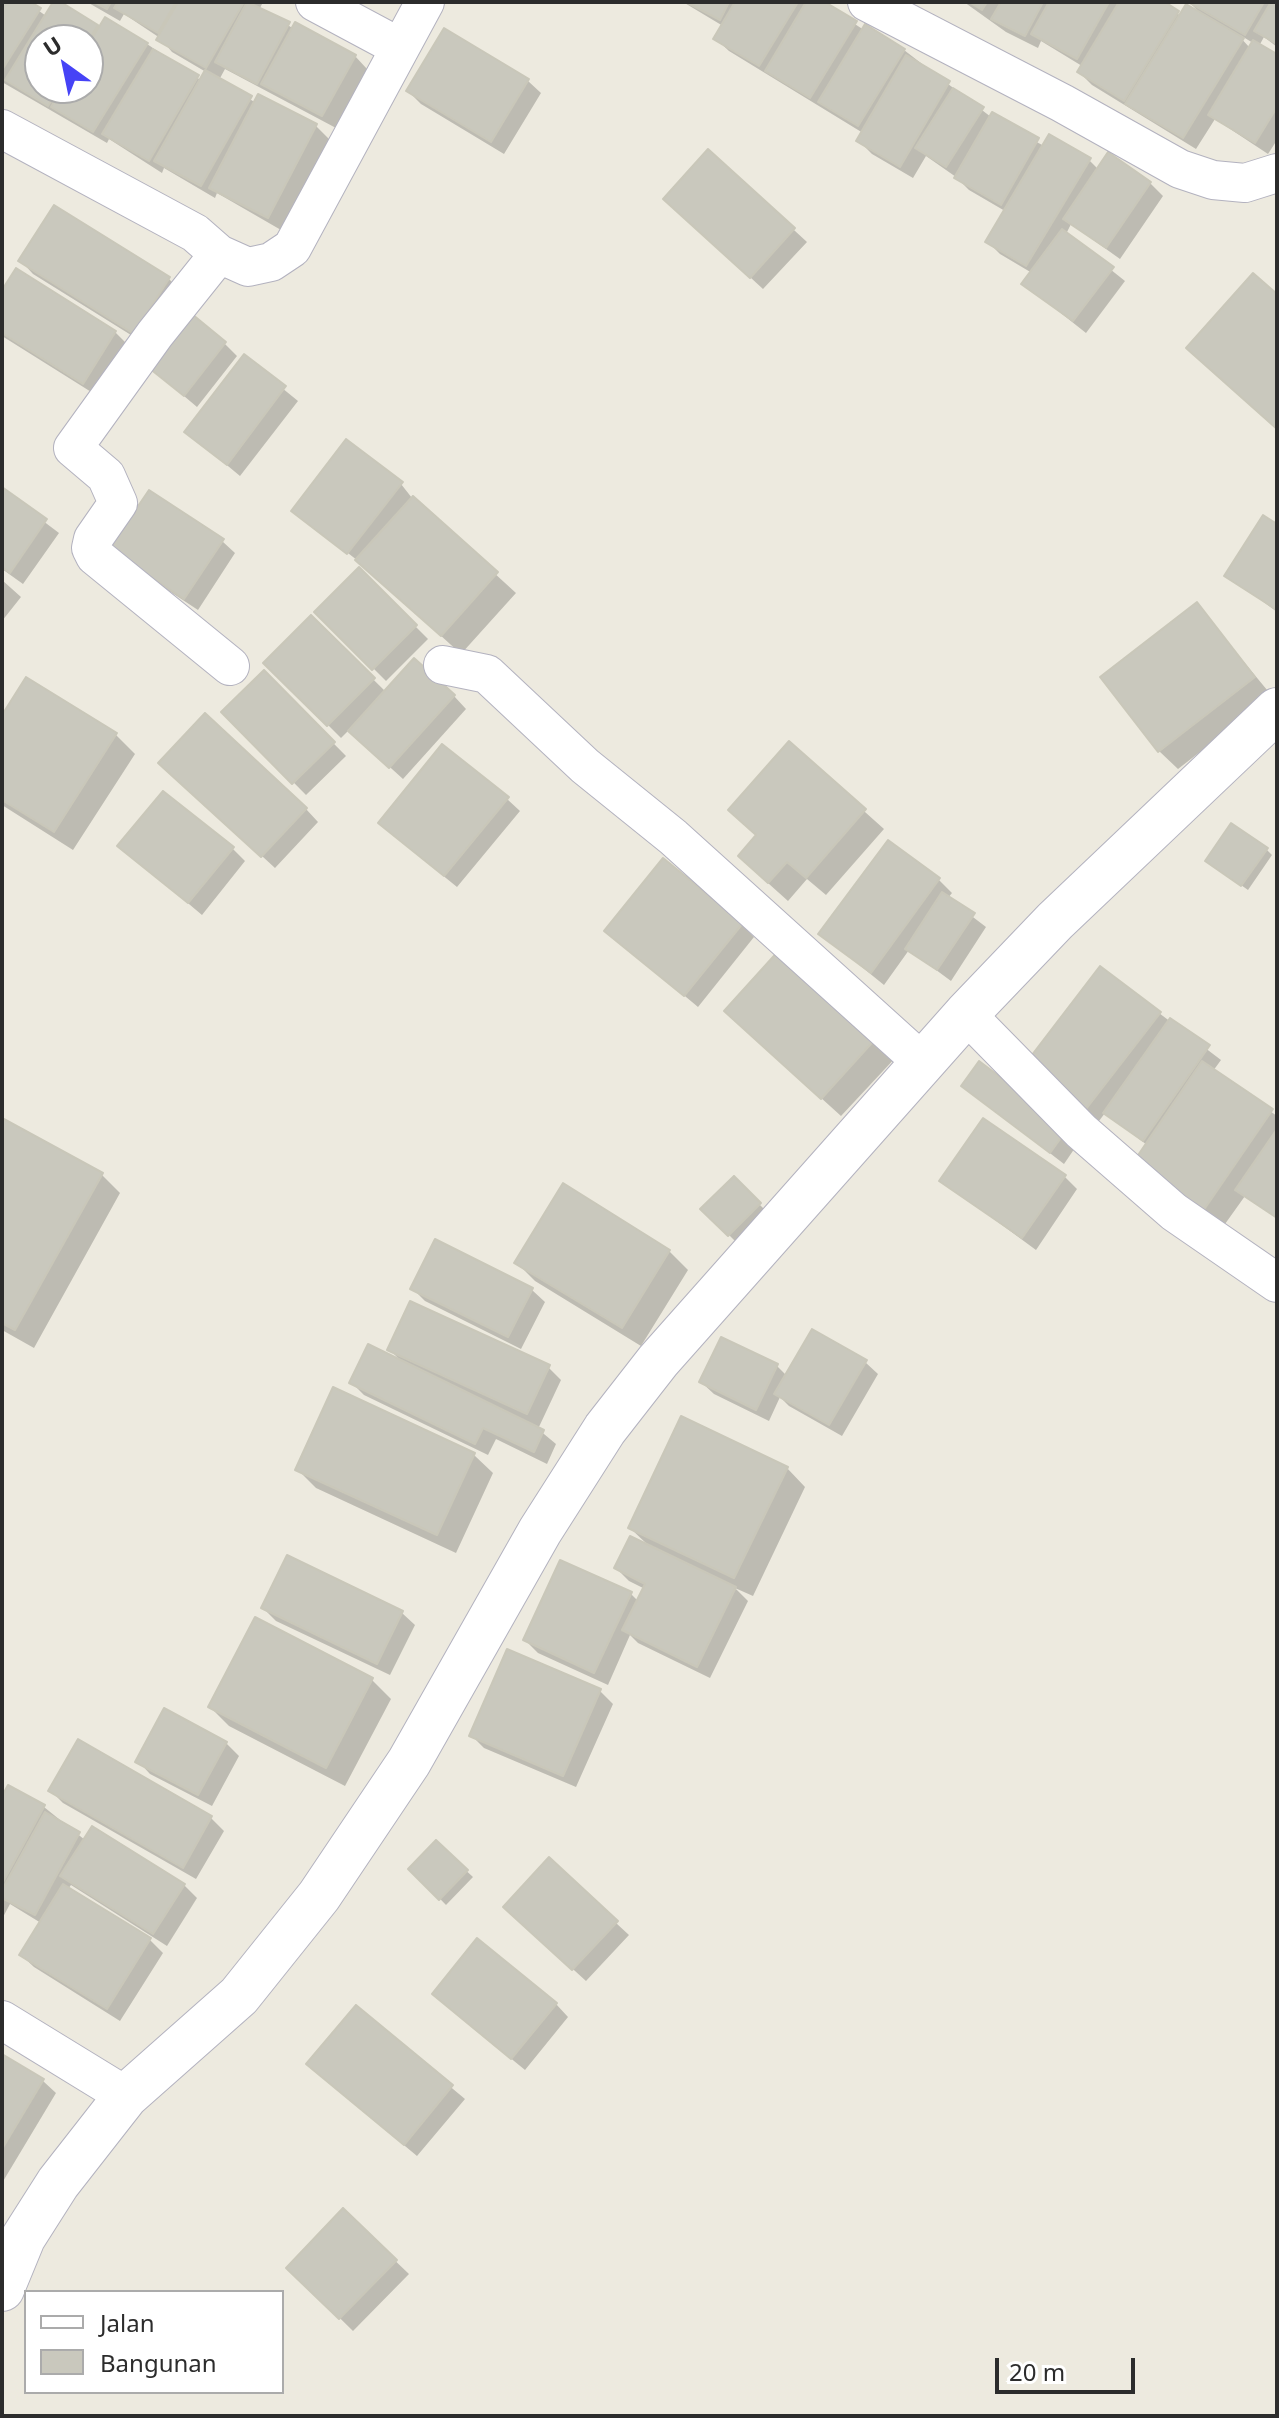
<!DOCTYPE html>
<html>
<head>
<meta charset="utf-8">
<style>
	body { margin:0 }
	#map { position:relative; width:1279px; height:2418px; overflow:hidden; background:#edeadf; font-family:"Noto Sans",sans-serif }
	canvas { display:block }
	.frame { position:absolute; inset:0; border:4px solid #2c2c2c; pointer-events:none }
	.legend { position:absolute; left:24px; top:2290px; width:260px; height:104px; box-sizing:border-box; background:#fff; border:2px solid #ababab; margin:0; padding:10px 14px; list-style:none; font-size:24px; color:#2c2c2c }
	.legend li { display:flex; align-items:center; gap:16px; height:40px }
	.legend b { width:40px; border:2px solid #ababab }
	.north { position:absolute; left:24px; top:24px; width:80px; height:80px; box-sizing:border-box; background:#fff; border:2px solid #ababab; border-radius:50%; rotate:327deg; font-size:22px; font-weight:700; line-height:32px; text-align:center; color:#2c2c2c }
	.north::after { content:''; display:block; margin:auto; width:28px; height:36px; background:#4643f6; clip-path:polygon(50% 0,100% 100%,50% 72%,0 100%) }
	.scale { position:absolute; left:995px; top:2358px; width:140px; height:36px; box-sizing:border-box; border:4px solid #2c2c2c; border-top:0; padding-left:10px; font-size:24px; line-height:28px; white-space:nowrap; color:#2c2c2c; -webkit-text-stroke:6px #fff; paint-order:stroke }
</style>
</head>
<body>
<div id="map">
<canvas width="1279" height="2418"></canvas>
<div class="frame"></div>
<ul class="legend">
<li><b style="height:10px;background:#fff"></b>Jalan</li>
<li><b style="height:22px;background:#c9c8bd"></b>Bangunan</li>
</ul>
<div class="north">U</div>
<div class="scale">20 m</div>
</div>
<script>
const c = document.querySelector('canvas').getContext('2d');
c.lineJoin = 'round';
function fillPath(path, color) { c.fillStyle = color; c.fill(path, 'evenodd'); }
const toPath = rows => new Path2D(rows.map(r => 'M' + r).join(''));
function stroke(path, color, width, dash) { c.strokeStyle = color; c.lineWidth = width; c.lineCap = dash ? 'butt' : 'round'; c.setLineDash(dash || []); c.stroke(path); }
const shadow = toPath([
	[2,2,27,2,46,16,57,2,99,30,147,44,202,81,206,72,172,52,160,38,124,14,120,21,87,2,263,2,260,8,294,29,355,56,367,69,336,128,225,69,219,80,256,103,316,126,329,139,281,230,217,193,215,198,164,168,162,173,109,139,107,143,2,82],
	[40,40,88,40,88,88,40,88],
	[683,2,821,2,864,30,904,50,991,117,1044,146,1089,160,1099,170,1150,183,1163,196,1120,259,1071,224,1066,234,1125,281,1086,333,1024,284,1032,273,1000,254,987,241,1005,211,969,190,956,177,926,156,913,178,872,154,859,141,863,133,729,51,716,39,723,26],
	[964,2,1161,2,1181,16,1200,13,1189,2,1277,2,1277,47,1264,37,1259,46,1277,57,1277,140,1268,154,1215,119,1196,149,1092,85,1079,72,1082,66,1041,41,1038,48,1006,32],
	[1240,35,1253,43,1250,48,1239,36],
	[528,81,541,93,504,154,421,104,408,91],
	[708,151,807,242,763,289,678,211],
	[21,261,169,279,181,291,147,345,33,274],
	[2,294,115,332,128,345,96,395,2,336],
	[224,343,237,356,197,407,146,364],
	[244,357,298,401,240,476,187,432],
	[401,484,412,498,516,593,461,654,362,564,294,511],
	[2,490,59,533,23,584,2,569],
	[1277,526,1277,612,1227,575],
	[222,541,235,553,198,610,125,562],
	[359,570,428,639,386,681,317,612],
	[2,580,21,597,2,621],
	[1197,605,1272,696,1178,769,1159,751],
	[311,618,386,692,454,696,466,709,403,779,349,730,341,738,266,663],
	[264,673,346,756,306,795,224,712],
	[2,719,116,735,135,754,73,850,2,805],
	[789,744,884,829,826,895,807,879,788,901,759,875,758,836],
	[174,775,306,809,318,822,275,868],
	[507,799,520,811,457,887,393,835],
	[888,843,939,880,952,893,948,898,986,927,951,981,909,950,884,985,821,934],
	[120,846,232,848,245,861,202,915],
	[1266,849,1272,855,1248,890,1207,861],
	[742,925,754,937,698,1007,607,931],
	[782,950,897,1056,841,1116,745,1029],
	[1159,1013,1221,1060,1213,1071,1277,1116,1277,1216,1245,1196,1220,1231,1147,1145,1105,1113,1099,1121,1040,1076],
	[963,1086,1079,1142,1064,1164],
	[2,1121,101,1174,120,1193,34,1348,2,1330],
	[1065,1177,1077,1189,1036,1250,942,1181],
	[734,1179,765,1210,735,1241,703,1209],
	[669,1251,688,1270,641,1346,535,1281,516,1262],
	[412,1288,532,1290,545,1302,521,1349,425,1301],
	[390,1350,548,1367,561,1380,538,1429,556,1444,547,1464,496,1439,488,1455,364,1395,351,1382,403,1363],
	[865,1362,878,1374,842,1436,789,1406,780,1397,769,1421,714,1394,701,1382,777,1366,787,1376],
	[334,1390,474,1455,493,1473,456,1553,316,1488,297,1469],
	[787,1468,805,1487,753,1596,735,1588,748,1601,710,1678,638,1643,630,1635,608,1685,538,1653,525,1640,631,1594,639,1602,645,1589,629,1581,616,1568,649,1546,630,1528],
	[263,1608,402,1613,415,1625,390,1675,276,1621],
	[256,1620,372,1680,391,1699,345,1786,229,1726,210,1707],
	[600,1691,613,1704,576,1787,484,1748,471,1735],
	[78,1742,211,1818,224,1831,196,1879,63,1803,50,1790],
	[226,1743,239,1756,212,1806,150,1774,138,1761],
	[9,1788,44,1807,85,1840,184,1885,197,1898,167,1946,71,1885,68,1889,150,1940,163,1953,120,2021,34,1967,21,1955,41,1923,10,1904,2,1919,2,1795],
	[436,1843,473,1877,446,1905,411,1869],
	[519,1920,616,1923,629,1935,586,1981],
	[556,2004,568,2017,525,2070,447,2006],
	[356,2008,465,2099,417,2156,322,2077],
	[2,2056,43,2081,56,2093,2,2183],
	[343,2211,409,2274,353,2331,289,2268]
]);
const building = toPath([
	[2,2,31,2,41,8,2,70,2,2],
	[53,2,61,2,98,25,88,41,40,40,40,88,59,88,48,106,5,80,53,2],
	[94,2,111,2,107,9,94,2],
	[118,2,176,2,158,33,114,8,118,2],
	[178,2,244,2,206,68,156,40,178,2],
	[247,2,290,22,257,84,215,62,247,2],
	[686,2,729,2,720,20,686,2],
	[735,2,798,2,759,66,713,39,735,2],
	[806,2,825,2,857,21,810,98,765,71,806,2],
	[969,2,987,2,982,10,969,2],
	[1001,2,1043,2,1025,36,991,19,1001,2],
	[1049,2,1109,2,1077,59,1031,34,1049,2],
	[1119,2,1165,2,1179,11,1124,101,1077,72,1119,2],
	[1188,2,1264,2,1245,35,1188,2],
	[1271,2,1277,2,1277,44,1254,31,1271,2],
	[1186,4,1244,38,1183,138,1125,104,1186,4],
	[105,17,148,43,93,132,51,107,62,88,88,88,88,45,105,17],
	[295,22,356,55,322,116,261,84,295,22],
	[865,24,905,49,858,126,818,102,865,24],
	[444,28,529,79,491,142,406,91,444,28],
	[1253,40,1277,54,1277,107,1255,143,1208,115,1253,40],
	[153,49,199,75,149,161,102,134,153,49],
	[906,55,950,81,900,167,856,141,906,55],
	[205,70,252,96,201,186,154,161,205,70],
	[953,88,984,107,946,167,915,148,953,88],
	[258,94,317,124,268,218,209,188,258,94],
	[992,112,1039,138,1001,205,954,178,992,112],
	[1049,134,1091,158,1026,266,985,242,1049,134],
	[708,149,795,228,750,278,663,199,708,149],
	[1108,152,1151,182,1106,248,1063,219,1108,152],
	[54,205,170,277,134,334,18,261,54,205],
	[1062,229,1114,267,1073,321,1021,284,1062,229],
	[16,268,116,331,83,384,2,333,2,290,16,268],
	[1253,273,1277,294,1277,429,1186,348,1253,273],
	[187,310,226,342,184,396,144,364,187,310],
	[244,354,286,386,227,465,184,432,244,354],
	[346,439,403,482,347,554,291,511,346,439],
	[2,487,47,519,10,573,2,567,2,487],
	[149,490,224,539,184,599,109,549,149,490],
	[413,496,498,572,441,636,355,560,413,496],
	[1263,515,1277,524,1277,610,1224,576,1263,515],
	[359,567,417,625,372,670,314,612,359,567],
	[1197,602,1255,677,1158,752,1100,677,1197,602],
	[311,615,375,678,327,726,263,663,311,615],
	[414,658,455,695,389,768,348,731,414,658],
	[264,670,335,742,292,784,221,712,264,670],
	[26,677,117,733,54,832,2,800,2,715,26,677],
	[205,713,307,808,261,857,158,763,205,713],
	[789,741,866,809,806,878,787,862,768,883,738,856,756,835,728,810,789,741],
	[442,744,509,797,444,876,378,823,442,744],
	[163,791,234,847,188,903,117,846,163,791],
	[1231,823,1268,848,1241,886,1205,861,1231,823],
	[888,840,940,878,871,973,818,934,888,840],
	[663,858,743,923,684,996,604,931,663,858],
	[942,892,975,913,937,970,905,949,942,892],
	[782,947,879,1035,821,1099,724,1011,782,947],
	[1100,966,1161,1012,1086,1109,1025,1064,1100,966],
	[1170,1018,1210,1045,1143,1141,1103,1113,1170,1018],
	[979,1061,1068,1128,1050,1153,961,1086,979,1061],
	[1202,1061,1273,1109,1201,1214,1130,1167,1202,1061],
	[2,1118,103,1173,15,1330,2,1323,2,1118],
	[983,1118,1066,1175,1022,1238,939,1181,983,1118],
	[1277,1129,1277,1218,1235,1190,1277,1129],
	[734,1176,761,1203,728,1236,700,1209,734,1176],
	[563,1183,670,1250,622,1328,514,1263,563,1183],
	[435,1239,533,1288,508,1337,410,1289,435,1239],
	[410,1301,550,1365,527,1414,387,1350,410,1301],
	[812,1329,867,1360,829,1425,774,1394,812,1329],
	[721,1337,778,1364,756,1410,699,1382,721,1337],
	[368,1344,544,1430,534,1452,483,1428,475,1444,349,1383,368,1344],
	[333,1387,475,1453,437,1535,295,1470,333,1387],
	[681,1416,788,1467,734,1578,628,1528,681,1416],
	[630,1536,736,1587,697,1667,622,1630,645,1584,614,1568,630,1536],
	[287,1555,403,1611,377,1664,261,1608,287,1555],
	[560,1560,632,1592,594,1673,523,1640,560,1560],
	[255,1617,373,1678,326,1768,208,1707,255,1617],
	[507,1649,601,1689,563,1776,469,1736,507,1649],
	[164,1708,227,1742,198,1795,135,1762,164,1708],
	[78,1739,212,1816,183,1868,48,1791,78,1739],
	[8,1785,45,1805,2,1884,2,1796,8,1785],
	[45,1812,80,1832,35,1915,2,1898,2,1890,45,1812],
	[92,1826,185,1884,153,1934,60,1876,92,1826],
	[436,1840,468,1870,439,1900,408,1869,436,1840],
	[549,1857,618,1921,572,1970,503,1907,549,1857],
	[63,1884,151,1938,107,2009,19,1955,63,1884],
	[477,1938,557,2003,511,2059,432,1994,477,1938],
	[356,2005,453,2085,404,2145,306,2064,356,2005],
	[2,2054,44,2079,2,2149,2,2054],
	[343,2208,397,2260,339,2319,286,2268,343,2208]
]);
const street = toPath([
	[315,2,399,47],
	[867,2,1062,103,1180,169,1213,180,1245,183,1277,173],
	[2,129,195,233,219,254,248,267,271,262,292,248,425,2],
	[219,254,155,334,73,448,106,476,118,503,93,539,91,548,95,556,230,666],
	[443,665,487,674,585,766,673,837,921,1061],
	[966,1014,1081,1131,1174,1212,1277,1283],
	[2,2020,126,2096]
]);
const secondary = toPath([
	[2,2289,23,2238,58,2183,126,2096,239,1996,319,1896,409,1762,540,1531,605,1429,658,1361,966,1014,1055,921,1277,710]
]);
fillPath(shadow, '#0003');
fillPath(building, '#c9c8bd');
stroke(building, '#c9c7b9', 2);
stroke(street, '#b3b2bf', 40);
stroke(secondary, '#b3b2bf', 46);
stroke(street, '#fff', 38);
stroke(secondary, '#fff', 44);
</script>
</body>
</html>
